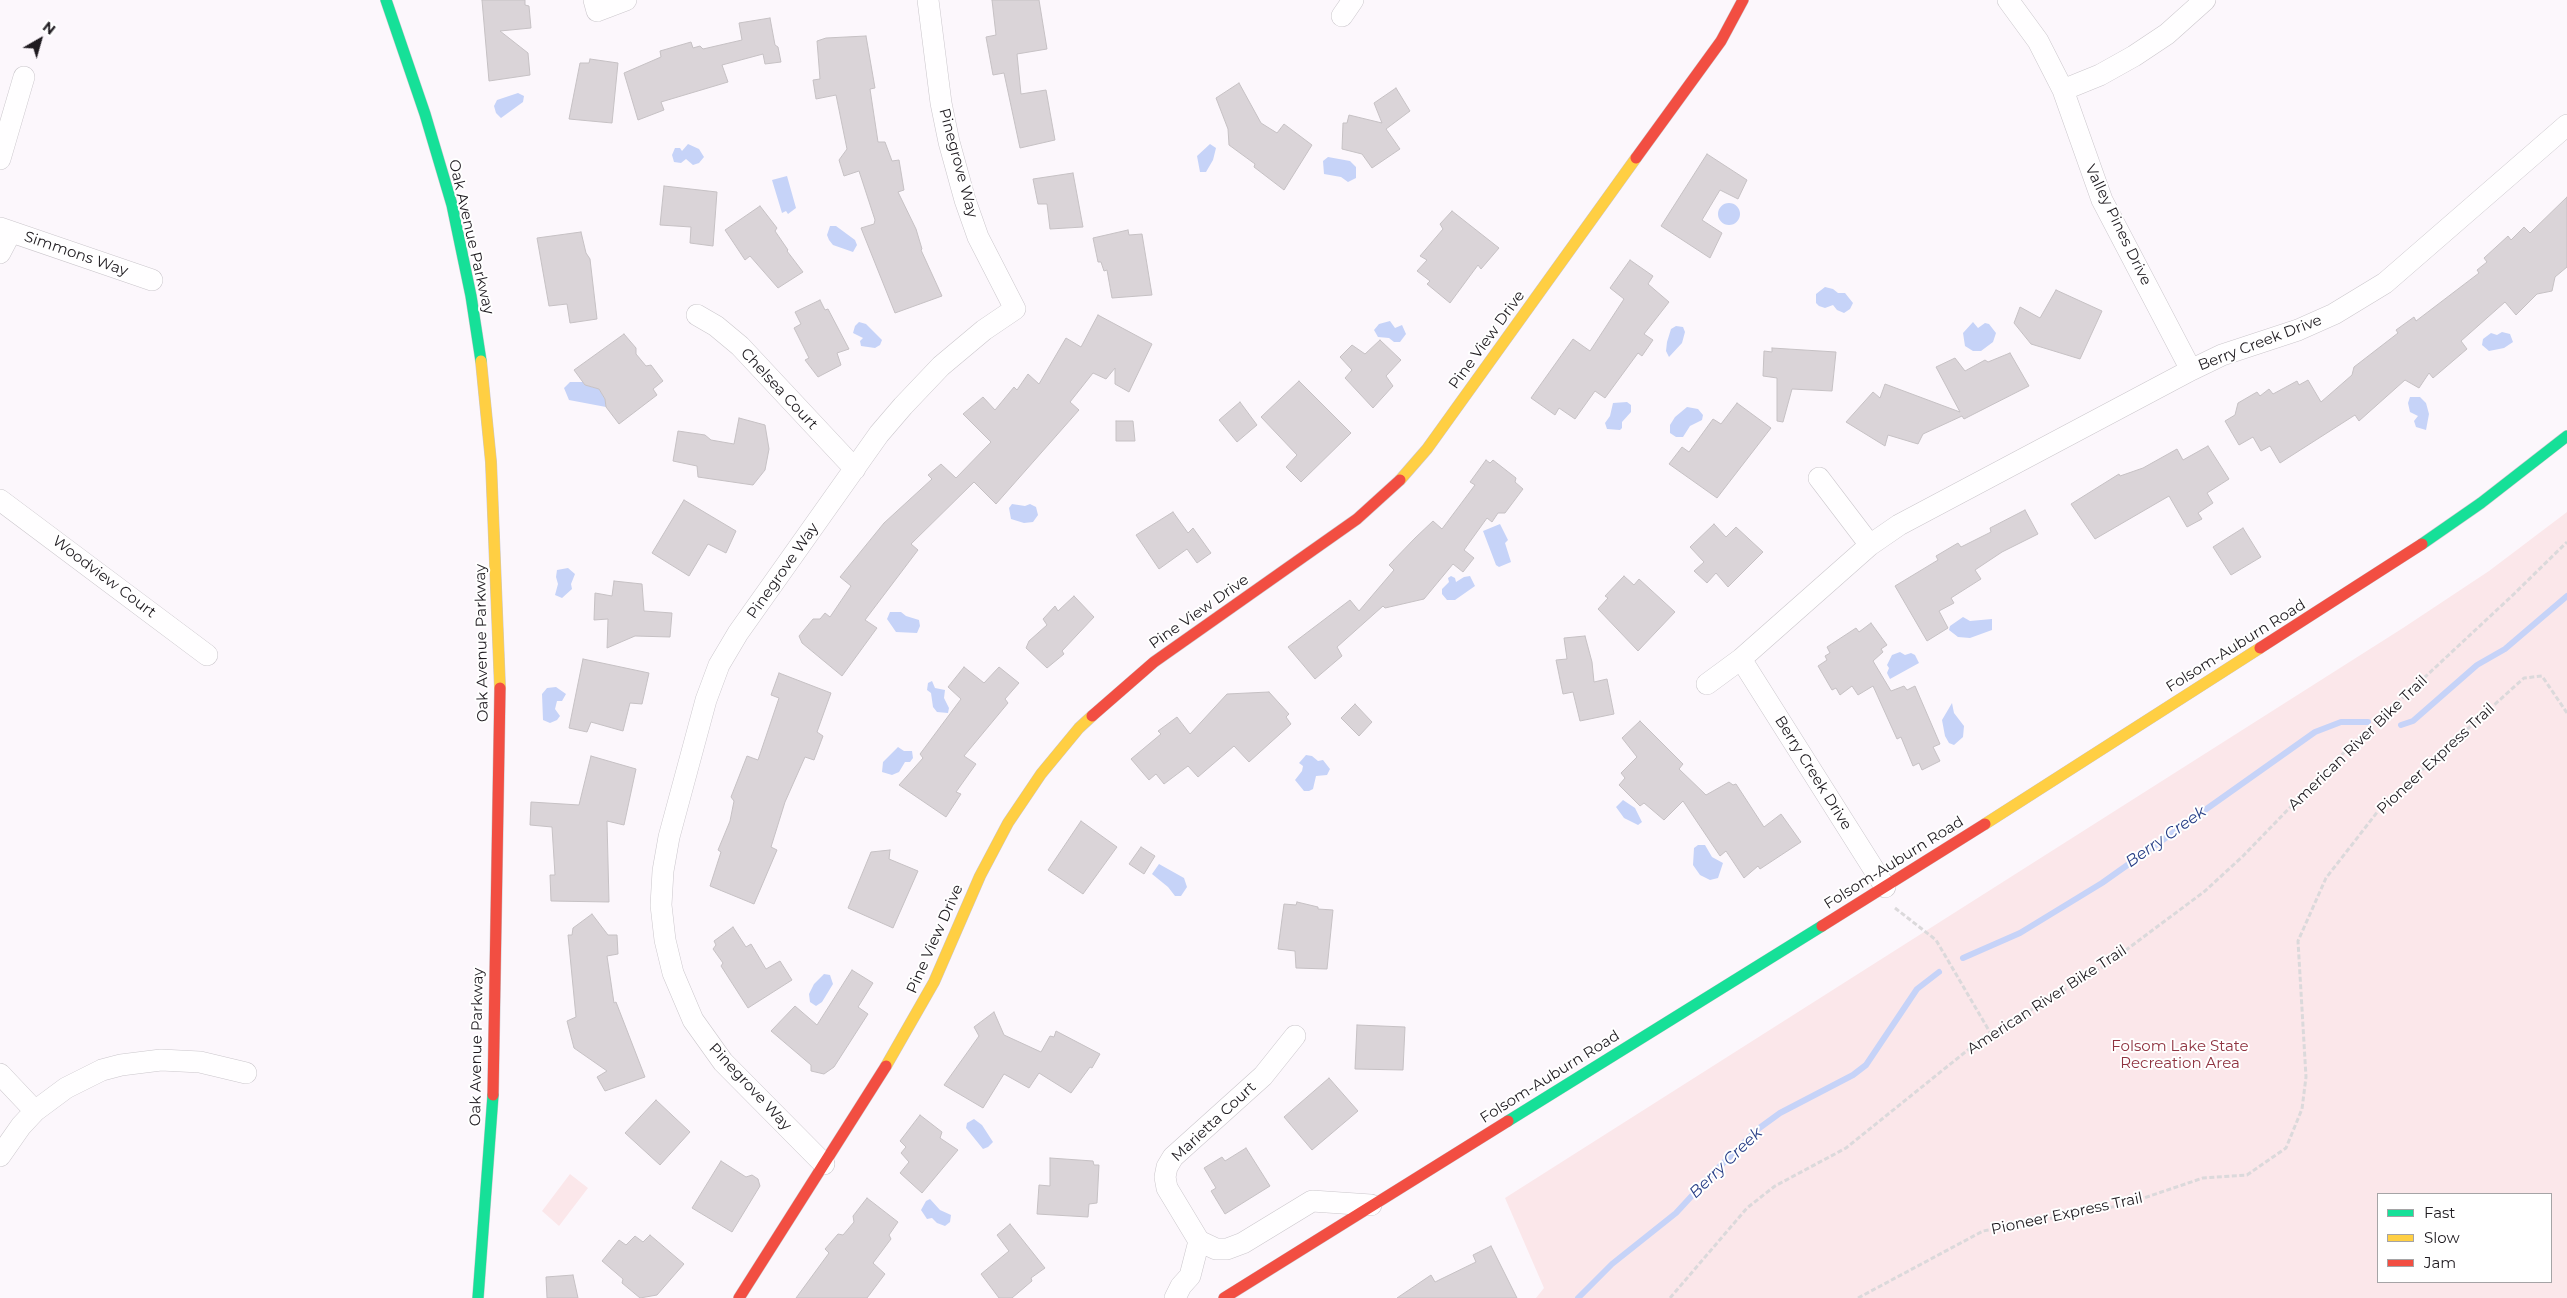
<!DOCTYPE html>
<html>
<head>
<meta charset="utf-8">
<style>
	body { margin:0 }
	#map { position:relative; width:2567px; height:1298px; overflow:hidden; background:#fcf7fc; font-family:Montserrat,sans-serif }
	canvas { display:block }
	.legend { position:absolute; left:2377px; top:1193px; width:175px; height:90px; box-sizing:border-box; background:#fff; border:1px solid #a5a4a6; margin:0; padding:6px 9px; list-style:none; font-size:15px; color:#1f1b20 }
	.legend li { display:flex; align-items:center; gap:10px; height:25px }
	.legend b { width:25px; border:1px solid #a5a4a6 }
	.north { position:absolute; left:15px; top:15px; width:50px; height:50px; -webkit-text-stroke:4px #fff; paint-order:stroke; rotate:38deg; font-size:14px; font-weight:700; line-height:20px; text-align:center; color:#1f1b20 }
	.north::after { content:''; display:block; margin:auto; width:18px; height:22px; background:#1f1b20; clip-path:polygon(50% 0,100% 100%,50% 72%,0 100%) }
</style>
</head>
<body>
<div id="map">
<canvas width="2567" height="1298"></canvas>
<ul class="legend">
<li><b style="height:6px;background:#16e098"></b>Fast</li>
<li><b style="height:6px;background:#ffcf43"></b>Slow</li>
<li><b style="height:6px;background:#f24e42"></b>Jam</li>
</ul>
<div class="north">N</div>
</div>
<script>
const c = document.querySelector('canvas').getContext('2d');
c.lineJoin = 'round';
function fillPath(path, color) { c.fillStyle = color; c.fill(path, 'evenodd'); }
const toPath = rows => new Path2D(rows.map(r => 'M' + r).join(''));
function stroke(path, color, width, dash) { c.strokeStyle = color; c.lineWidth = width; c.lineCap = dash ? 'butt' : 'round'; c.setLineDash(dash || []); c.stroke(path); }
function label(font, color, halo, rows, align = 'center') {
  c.font = font + ' Montserrat,sans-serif'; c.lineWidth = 4; c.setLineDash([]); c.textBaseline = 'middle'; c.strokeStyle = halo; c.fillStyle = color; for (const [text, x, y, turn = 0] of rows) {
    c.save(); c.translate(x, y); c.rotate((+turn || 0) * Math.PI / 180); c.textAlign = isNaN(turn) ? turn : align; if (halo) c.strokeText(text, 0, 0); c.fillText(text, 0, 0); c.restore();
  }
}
const green = toPath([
	[2567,512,2567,1298,1536,1298,1544,1288,1505,1198,2403,628,2489,571],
	[2551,1194,2551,1282,2378,1282,2378,1194],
	[570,1174,588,1188,559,1226,542,1211]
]);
const water = toPath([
	[518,93,524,96,523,102,501,118,496,113,494,106,497,100],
	[688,144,699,149,704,157,699,163,693,165,686,159,681,163,674,162,672,155,675,148,680,148,682,151],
	[1210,144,1216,148,1213,160,1206,172,1200,172,1197,156],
	[1328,157,1350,161,1356,167,1356,178,1348,182,1341,177,1324,174,1323,161],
	[787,176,796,208,788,214,786,211,782,213,772,180],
	'1718 214a11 11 0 1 1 22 0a11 11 0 1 1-22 0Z',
	[830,226,836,226,855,240,857,245,853,252,833,245,829,240,827,235],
	[1825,287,1833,289,1838,293,1845,293,1853,303,1850,309,1844,313,1837,310,1833,305,1825,308,1819,306,1816,303,1816,294],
	[1390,321,1395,328,1402,325,1406,334,1400,342,1394,342,1389,338,1378,337,1374,330,1379,324],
	[859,322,866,324,882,340,880,345,875,348,861,346,860,341,863,338,853,333,855,326],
	[1973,322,1978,328,1985,323,1989,324,1996,333,1993,342,1981,351,1973,351,1965,346,1963,333],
	[1676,326,1683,327,1685,332,1682,343,1669,357,1666,351,1667,342,1671,329],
	[2502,332,2510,334,2513,342,2504,348,2489,351,2482,345,2483,339,2491,333,2497,335],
	[570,382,583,382,585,385,599,389,605,399,606,407,569,400,564,388],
	[2410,397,2420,397,2426,403,2429,414,2426,430,2416,427,2414,421,2418,416,2410,412,2408,403],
	[1627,402,1631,405,1631,412,1622,422,1622,428,1620,430,1607,429,1605,423,1610,416,1613,403],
	[1687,407,1698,409,1703,415,1702,420,1690,426,1683,437,1676,437,1670,433,1670,425,1675,417],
	[1012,504,1025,506,1030,504,1036,507,1038,515,1033,522,1024,523,1011,519,1009,508],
	[1500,524,1508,540,1505,543,1511,562,1499,567,1496,565,1483,531],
	[568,568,575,574,571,584,572,589,562,598,555,595,558,584,556,577,557,570],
	[1451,576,1455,578,1456,582,1464,577,1470,576,1475,586,1455,600,1447,600,1442,594,1442,589,1449,582,1448,578],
	[890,612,901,612,906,616,919,620,920,626,917,633,896,632,887,619],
	[1963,617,1970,621,1992,619,1992,630,1970,638,1958,637,1949,630,1950,626],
	[1900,652,1905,655,1911,653,1915,655,1919,663,1890,679,1887,673,1889,668,1887,665,1892,655],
	[932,681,935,688,945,690,944,698,949,708,948,713,937,712,933,707,931,693,927,690,928,683],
	[556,687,566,694,562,701,557,701,555,709,560,716,557,720,550,723,543,720,542,694,547,688],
	[1952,703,1954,713,1964,726,1963,737,1954,745,1949,743,1945,736,1942,720],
	[898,747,904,751,912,751,913,758,910,762,905,762,899,772,892,775,882,772,883,762],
	[1306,755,1312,756,1318,761,1323,760,1330,769,1327,775,1316,776,1313,789,1309,791,1304,791,1295,780,1302,771,1303,766,1299,763],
	[1623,800,1635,808,1642,822,1638,825,1624,818,1616,807],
	[1698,845,1705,845,1712,857,1723,863,1718,878,1710,880,1700,875,1693,865,1694,848],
	[1159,864,1184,878,1187,887,1181,896,1175,896,1168,887,1152,874],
	[824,974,830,975,833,984,822,1002,816,1006,810,1002,809,994,814,984],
	[974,1119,982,1125,993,1142,988,1147,983,1149,966,1128,967,1123],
	[930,1199,940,1210,951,1215,950,1222,945,1226,937,1223,932,1218,927,1219,921,1210,926,1201]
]);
const stream = toPath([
	[2401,725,2413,721,2477,665,2505,649,2567,596],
	[1963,958,2020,933,2102,883,2315,732,2341,722,2368,722],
	[1578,1298,1612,1264,1676,1213,1711,1175,1758,1129,1780,1113,1853,1075,1866,1065,1917,989,1939,972]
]);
const building = toPath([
	[482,0,525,0,525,5,529,6,531,28,500,31,528,53,530,75,489,81,482,0],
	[992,0,1039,0,1047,49,1017,54,1021,94,1046,90,1055,140,1020,148,1004,73,993,75,986,37,996,35,992,0],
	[770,18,775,45,778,47,781,62,765,64,763,54,722,65,728,82,661,102,664,110,638,120,624,73,661,57,660,51,691,42,693,48,700,46,703,49,742,40,739,23,770,18],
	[866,36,875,88,870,89,878,142,885,142,892,161,899,160,904,190,898,192,916,229,922,249,921,250,942,296,895,313,861,228,874,224,875,220,859,171,844,176,839,160,847,149,836,95,816,99,813,80,820,79,817,41,826,38,866,36],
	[590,59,618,63,612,123,569,119,580,63,589,63,590,59],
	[1239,83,1261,123,1277,133,1284,124,1312,145,1284,190,1254,167,1255,164,1229,145,1228,129,1216,98,1239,83],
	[1396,88,1410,111,1386,129,1400,149,1372,168,1362,154,1342,149,1343,123,1347,123,1349,115,1382,123,1374,103,1396,88],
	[1707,154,1747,180,1738,199,1720,190,1702,220,1722,233,1710,258,1661,226,1707,154],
	[1073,173,1083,227,1050,229,1047,204,1038,204,1033,179,1073,173],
	[664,186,717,192,713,246,690,243,691,227,660,225,664,186],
	[2567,197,2567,267,2555,277,2552,291,2537,294,2516,315,2505,302,2461,341,2467,349,2433,378,2429,373,2419,388,2405,380,2359,421,2355,415,2280,463,2270,446,2261,451,2253,437,2239,445,2225,421,2235,415,2238,403,2257,392,2260,396,2269,389,2273,394,2297,381,2299,385,2308,380,2321,402,2352,375,2354,367,2398,333,2396,330,2414,317,2416,321,2479,273,2477,270,2487,262,2484,258,2508,236,2511,240,2524,227,2530,233,2567,197],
	[760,206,777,228,775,231,788,250,787,251,803,272,778,288,750,256,745,260,725,230,760,206],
	[1452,211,1499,248,1481,269,1478,265,1450,303,1427,284,1430,281,1417,271,1427,260,1420,256,1443,229,1440,224,1452,211],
	[1128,230,1129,235,1142,234,1152,295,1112,298,1107,270,1104,271,1101,262,1098,262,1093,238,1128,230],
	[581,232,586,253,590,259,597,319,570,323,567,304,549,306,537,238,581,232],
	[1630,260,1653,276,1648,284,1669,302,1644,334,1653,340,1642,356,1638,353,1605,398,1595,391,1575,419,1559,408,1555,415,1531,398,1573,339,1590,351,1624,299,1610,288,1630,260],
	[2056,290,2102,311,2080,359,2031,344,2014,323,2020,307,2040,318,2056,290],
	[820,300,825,310,828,309,849,349,837,353,841,365,818,377,805,360,809,358,794,328,801,324,795,312,820,300],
	[1098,315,1152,344,1129,392,1115,384,1115,368,1106,379,1093,373,1070,402,1079,410,996,504,974,482,911,544,918,550,865,620,877,628,842,676,802,643,799,636,813,619,820,619,825,613,830,617,851,586,840,577,884,523,932,479,928,475,941,464,956,478,991,442,963,414,983,397,995,410,1014,387,1017,390,1028,374,1039,384,1066,338,1081,347,1098,315],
	[624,334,636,348,636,354,646,366,651,365,663,381,653,389,657,395,619,424,606,407,605,399,599,389,585,385,574,370,624,334],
	[1380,340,1401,360,1386,376,1393,386,1373,408,1345,378,1352,370,1340,357,1352,345,1365,354,1380,340],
	[1772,348,1836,352,1832,391,1792,389,1783,422,1777,421,1777,378,1763,376,1764,351,1772,352,1772,348],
	[2010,353,2029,386,1964,419,1962,416,1923,434,1918,444,1888,435,1885,446,1846,422,1873,392,1880,398,1885,384,1960,412,1936,367,1955,358,1965,371,1985,360,1988,362,2010,353],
	[1299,381,1351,433,1301,482,1286,467,1297,455,1261,417,1299,381],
	[1240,402,1257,425,1237,442,1219,420,1240,402],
	[1737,403,1771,428,1717,498,1669,464,1682,447,1689,452,1713,419,1721,424,1737,403],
	[739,418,765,425,769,449,765,470,753,485,698,477,697,466,673,461,678,431,705,435,711,440,734,444,739,418],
	[1116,421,1133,421,1135,441,1116,441,1116,421],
	[2208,446,2229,479,2207,493,2213,503,2198,513,2202,519,2187,527,2169,496,2095,539,2071,504,2119,474,2120,476,2143,468,2177,449,2183,460,2208,446],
	[1486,460,1490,463,1493,460,1516,478,1515,482,1523,489,1505,513,1498,513,1492,522,1487,518,1464,550,1474,558,1463,572,1453,564,1424,599,1385,608,1383,606,1337,647,1342,656,1315,679,1288,647,1350,600,1359,611,1394,570,1389,565,1415,538,1433,521,1442,529,1475,485,1470,482,1486,460],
	[684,500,736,531,726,553,708,544,689,576,652,553,684,500],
	[2025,510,2038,534,2002,552,1975,570,1981,579,1951,598,1954,603,1939,611,1948,628,1927,641,1895,586,1938,560,1936,556,1958,543,1961,547,1991,532,1990,528,2025,510],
	[1173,512,1188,533,1193,528,1211,553,1197,563,1187,549,1159,569,1136,535,1173,512],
	[1714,524,1726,537,1736,527,1763,552,1728,587,1716,573,1707,583,1694,571,1704,562,1690,547,1714,524],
	[2243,528,2261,557,2231,575,2213,547,2243,528],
	[1624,576,1634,585,1639,579,1675,612,1638,651,1598,609,1608,598,1605,596,1624,576],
	[614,581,642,584,644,611,672,613,670,637,635,636,607,648,608,619,594,620,595,593,612,596,614,581],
	[1074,596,1094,617,1062,651,1064,654,1047,668,1026,648,1029,641,1047,625,1043,619,1055,606,1058,611,1074,596],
	[1871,623,1887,645,1881,649,1883,652,1873,661,1891,691,1904,686,1907,690,1915,686,1940,744,1933,747,1940,761,1922,770,1919,763,1913,766,1901,737,1897,739,1873,686,1858,695,1852,686,1840,695,1836,688,1832,690,1818,666,1827,660,1825,656,1830,653,1827,647,1856,628,1859,632,1871,623],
	[1585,636,1592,662,1594,682,1607,679,1614,714,1580,721,1573,692,1563,694,1556,660,1567,659,1564,638,1585,636],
	[583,659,649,673,642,704,630,703,623,731,591,722,587,732,569,728,583,659],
	[964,667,984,683,999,667,1019,683,1005,699,1008,703,964,756,976,764,956,792,961,794,946,817,899,785,923,758,920,754,961,699,948,687,964,667],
	[779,673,831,693,817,732,823,736,814,760,805,757,785,802,771,847,777,850,754,904,710,886,721,852,718,850,730,821,734,801,731,797,747,756,758,760,779,698,771,695,779,673],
	[1269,692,1289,714,1286,717,1291,724,1249,762,1234,746,1198,777,1188,766,1164,784,1156,774,1149,780,1131,759,1161,734,1158,731,1177,717,1190,734,1227,694,1269,692],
	[1355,704,1372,722,1359,736,1341,718,1355,704],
	[1640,721,1683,764,1679,769,1706,795,1729,782,1733,785,1736,784,1764,827,1781,814,1801,842,1760,869,1758,866,1744,878,1726,851,1720,856,1683,801,1664,820,1644,803,1640,806,1619,785,1625,778,1621,773,1637,757,1622,738,1640,721],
	[591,756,636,769,624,825,607,821,609,902,551,901,550,875,555,875,552,827,530,825,531,802,579,805,591,756],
	[1081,821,1117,847,1083,894,1048,870,1081,821],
	[1141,847,1155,856,1144,874,1129,864,1141,847],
	[890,850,889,859,918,871,893,928,848,908,871,852,890,850],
	[1297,902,1318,907,1318,909,1333,910,1327,969,1296,968,1295,951,1278,949,1284,904,1296,905,1297,902],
	[592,914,608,935,617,935,618,954,607,956,614,1003,616,1002,645,1077,605,1091,597,1077,607,1071,574,1048,567,1021,576,1017,568,935,572,935,573,928,592,914],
	[733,927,746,947,751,944,766,969,780,961,792,980,748,1008,721,966,723,963,713,949,716,945,714,941,733,927],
	[852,970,873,983,858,1007,868,1014,834,1067,824,1074,811,1071,811,1065,771,1031,795,1006,817,1025,852,970],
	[994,1012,1004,1035,1041,1052,1050,1036,1054,1037,1056,1031,1100,1054,1092,1068,1090,1067,1071,1093,1039,1073,1029,1088,1004,1074,983,1108,944,1085,979,1036,974,1027,994,1012],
	[1357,1025,1405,1027,1403,1070,1355,1069,1357,1025],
	[1329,1078,1358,1111,1312,1150,1284,1117,1329,1078],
	[656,1100,690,1132,660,1165,625,1133,656,1100],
	[920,1115,942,1132,940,1138,958,1150,922,1193,900,1173,909,1162,901,1153,906,1147,900,1141,920,1115],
	[1246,1148,1270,1186,1225,1214,1211,1191,1216,1188,1204,1168,1222,1157,1225,1161,1246,1148],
	[1050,1158,1093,1161,1094,1165,1099,1165,1097,1203,1089,1204,1088,1217,1037,1214,1039,1185,1050,1186,1050,1158],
	[721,1161,746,1177,752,1175,758,1179,760,1186,732,1232,692,1208,721,1161],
	[867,1198,898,1222,889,1235,891,1239,873,1263,885,1274,867,1298,796,1298,829,1253,825,1249,838,1234,843,1235,854,1222,853,1216,867,1198],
	[1010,1224,1045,1268,1031,1278,1032,1281,1012,1298,999,1298,981,1274,1009,1251,997,1235,1010,1224],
	[650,1235,684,1264,657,1295,640,1298,622,1283,623,1279,602,1261,619,1240,626,1245,635,1236,643,1242,650,1235],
	[1491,1246,1517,1298,1397,1298,1431,1275,1435,1282,1476,1262,1473,1255,1491,1246],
	[573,1275,578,1298,547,1298,546,1277,573,1275]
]);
const path = toPath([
	[1895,908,1936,940,1991,1034],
	[1670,1298,1747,1208,1775,1186,1846,1148,1979,1041,2106,965,2205,891,2243,856,2335,761,2515,593,2567,542],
	[1858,1298,1983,1231,2123,1205,2203,1178,2247,1175,2286,1148,2302,1109,2306,1077,2298,941,2326,878,2382,806,2524,678,2542,676,2567,713]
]);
const street = toPath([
	[594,0,597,11,626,0],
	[2008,0,2038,41,2063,90,2102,200,2191,370],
	[1342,16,1353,0],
	[2063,90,2100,75,2134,56,2167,34,2205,0],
	[0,159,24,77],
	[0,228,152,280],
	[0,253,11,232],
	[697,315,716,326,740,346,855,469],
	[1819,478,1870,545],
	[0,500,207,655],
	[1741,659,1885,887],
	[1707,684,1741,659,1870,545,1899,525,2191,370,2222,355,2298,330,2334,314,2385,283,2567,125],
	[1295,1036,1263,1076,1173,1157,1167,1167,1165,1177,1167,1188,1199,1241,1216,1249,1227,1249,1243,1243,1312,1201,1371,1205],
	[0,1074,35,1111],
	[0,1156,21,1126,35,1111,66,1088,102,1070,121,1065,161,1060,200,1062,246,1073],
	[824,1164,723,1062,693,1020,673,973,665,940,661,905,663,871,669,837,706,700,719,665,738,633,879,434,903,406,941,366,984,330,1015,309,978,237,965,200,949,142,941,103,928,0],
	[1175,1298,1181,1286,1190,1276,1199,1241]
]);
const fast = toPath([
	[386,0,425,114,452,205,471,296,481,361],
	[2422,544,2481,503,2567,436],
	[1508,1121,1822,926],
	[478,1298,493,1095]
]);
const slow = toPath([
	[481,361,491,462,500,688],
	[1400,480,1427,449,1636,158],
	[1985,824,2260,648],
	[886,1066,934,982,980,876,1008,823,1041,774,1079,728,1092,716]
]);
const jam = toPath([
	[1636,158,1721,41,1743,0],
	[2260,648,2422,544],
	[1092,716,1154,662,1357,519,1400,480],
	[1822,926,1985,824],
	[493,1095,500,688],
	[739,1298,886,1066],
	[1224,1298,1508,1121]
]);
const streetNames = [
	["Pinegrove Way",958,163,75],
	["Valley Pines Drive",2118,225,64],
	["Oak Avenue Parkway",471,237,77],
	["Simmons Way",76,254,19],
	["Pine View Drive",1487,340,-54],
	["Berry Creek Drive",2260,343,-21],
	["Chelsea Court",779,389,47],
	["Pinegrove Way",783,571,-55],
	["Woodview Court",104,577,37],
	["Pine View Drive",1199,612,-35],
	["Oak Avenue Parkway",482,643,-91],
	["Folsom-Auburn Road",2236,646,-32],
	["American River Bike Trail",2358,743,-44],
	["Pioneer Express Trail",2436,759,-43],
	["Berry Creek Drive",1813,773,58],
	["Folsom-Auburn Road",1894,863,-32],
	["Pine View Drive",935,939,-66],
	["American River Bike Trail",2047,1000,-33],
	["Oak Avenue Parkway",477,1047,-89],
	["Folsom-Auburn Road",1550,1077,-32],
	["Pinegrove Way",750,1087,47],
	["Marietta Court",1214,1122,-43],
	["Pioneer Express Trail",2067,1214,-12]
];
const parkNames = [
	["Folsom Lake State",2180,1047],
	["Recreation Area",2180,1064]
];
const waterNames = [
	["Berry Creek",2166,837,-35],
	["Berry Creek",1726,1163,-44]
];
fillPath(green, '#fbe7ea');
fillPath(water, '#c6d3f8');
stroke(stream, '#c6d3f8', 6);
fillPath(building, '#dad4d8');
stroke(building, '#c6c1c4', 1);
stroke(street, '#cbc7cc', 22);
stroke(fast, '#cbc7cc', 12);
stroke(slow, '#cbc7cc', 12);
stroke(jam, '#cbc7cc', 12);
stroke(path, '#dbd9db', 3, [5, 2.5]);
stroke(street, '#fffeff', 21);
stroke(fast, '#16e098', 11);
stroke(slow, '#ffcf43', 11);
stroke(jam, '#f24e42', 11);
label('15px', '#1f1b20', '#fff', streetNames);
label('15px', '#8f3340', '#fff', parkNames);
label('italic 16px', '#283f87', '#fff', waterNames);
</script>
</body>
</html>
